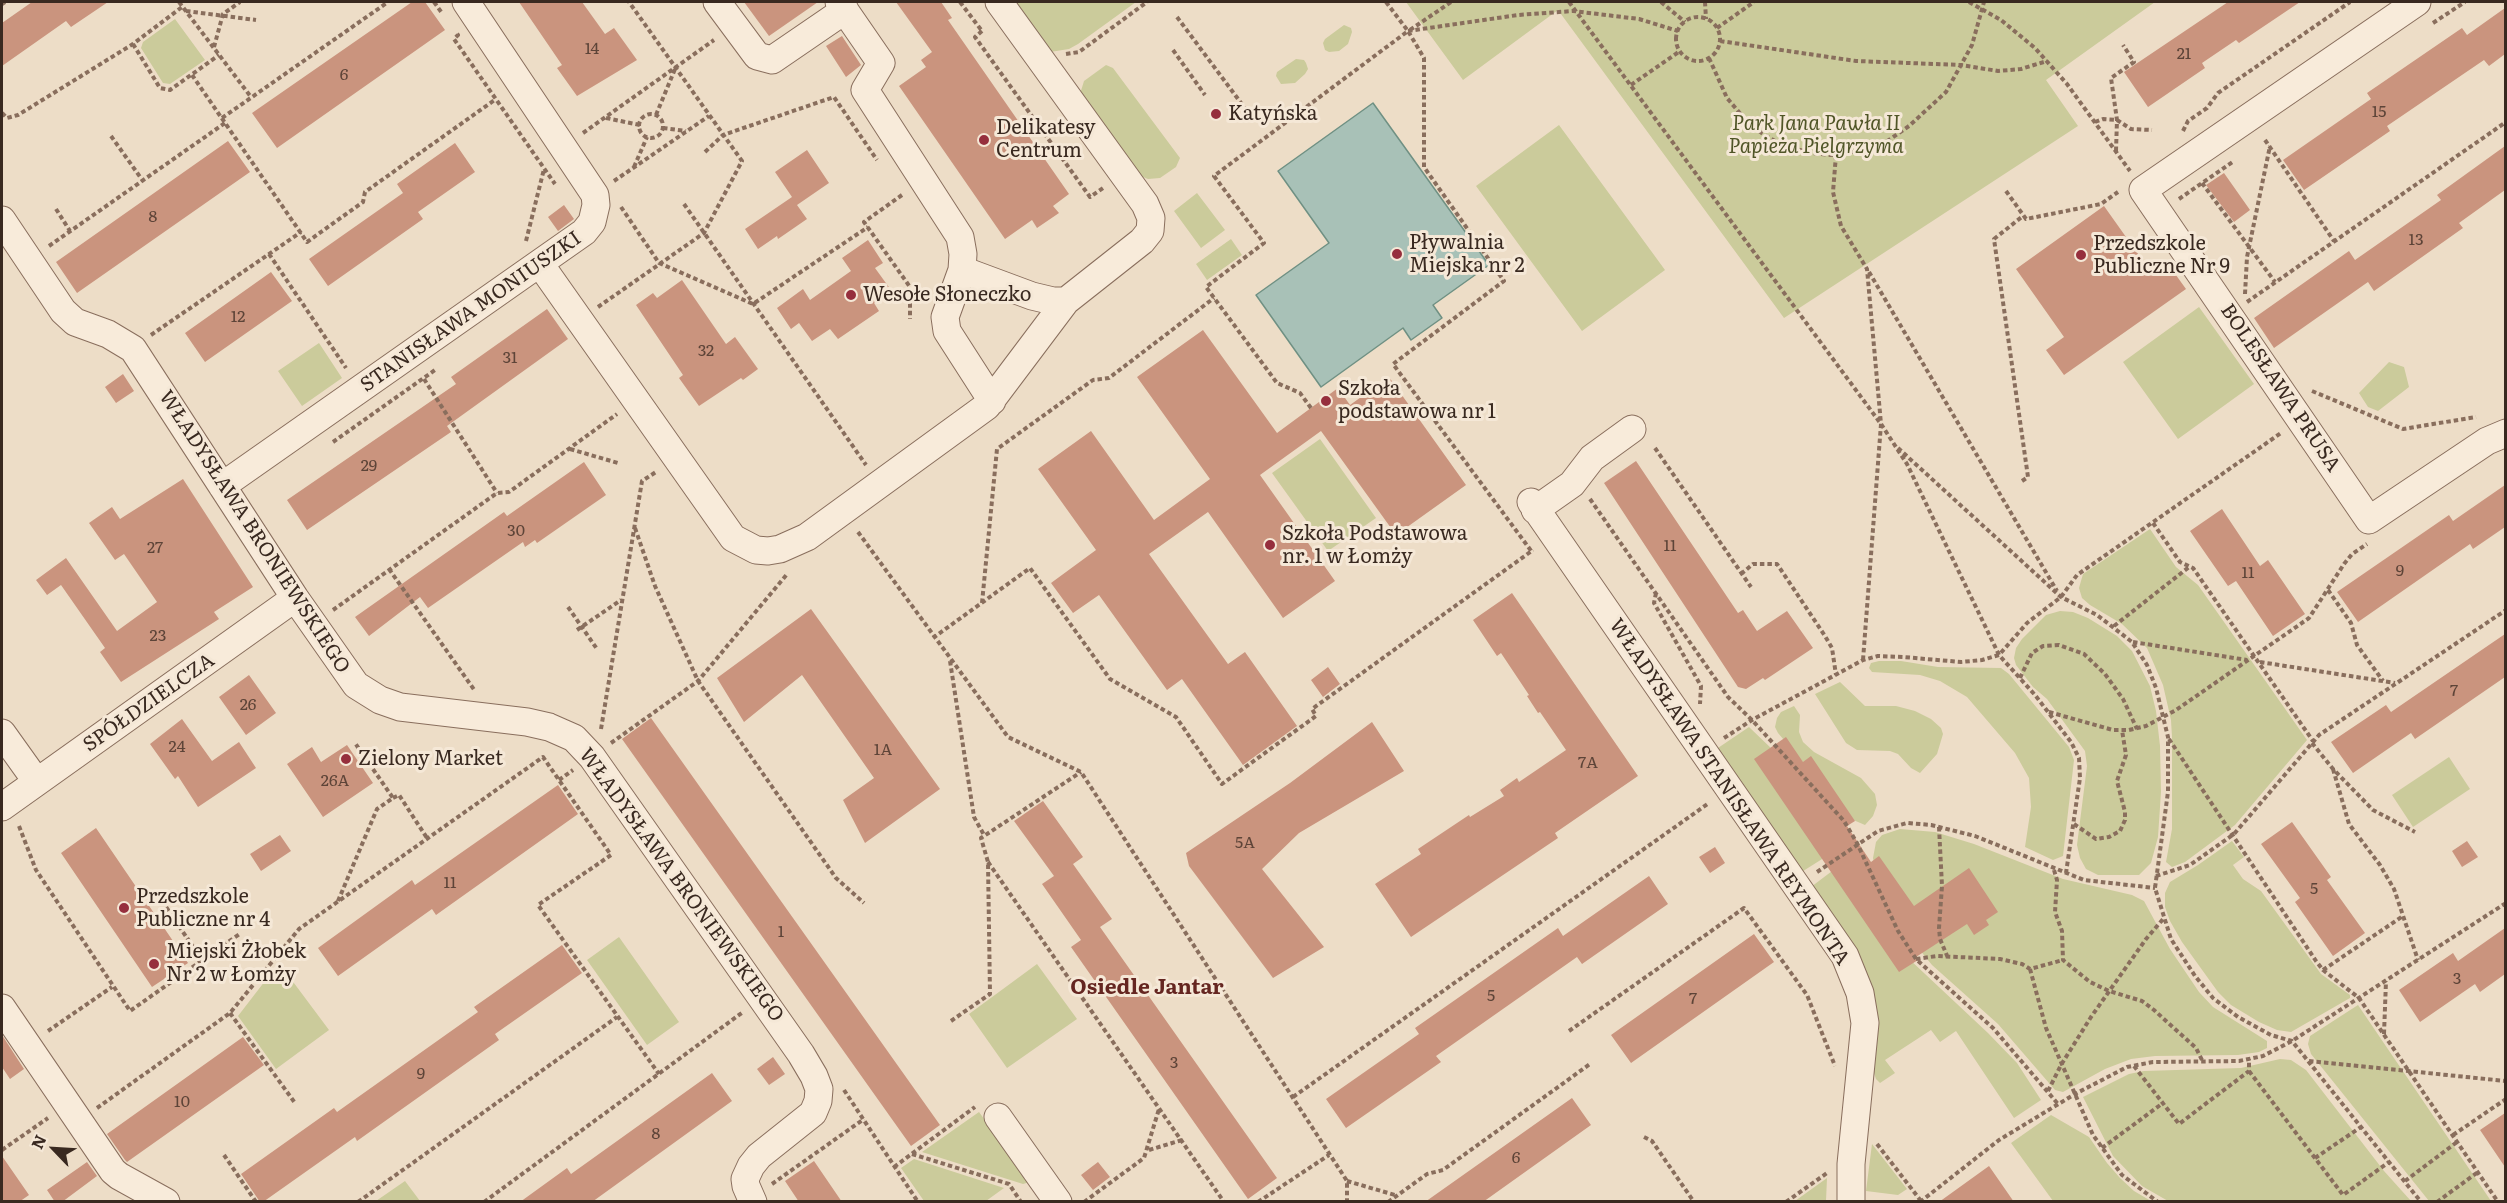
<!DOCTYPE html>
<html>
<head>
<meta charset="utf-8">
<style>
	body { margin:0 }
	#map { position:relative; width:2507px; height:1203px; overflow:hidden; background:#edddc7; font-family:Literata,serif }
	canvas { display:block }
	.frame { position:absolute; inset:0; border:3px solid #392920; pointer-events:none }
	.north { position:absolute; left:24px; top:1119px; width:60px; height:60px; -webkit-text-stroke:4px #f5e8d7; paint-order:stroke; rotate:295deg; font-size:16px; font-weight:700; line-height:24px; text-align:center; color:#392920 }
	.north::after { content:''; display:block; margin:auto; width:21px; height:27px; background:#392920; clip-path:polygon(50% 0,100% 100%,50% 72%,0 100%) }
</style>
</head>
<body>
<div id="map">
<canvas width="2507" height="1203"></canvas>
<div class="frame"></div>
<div class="north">N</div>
</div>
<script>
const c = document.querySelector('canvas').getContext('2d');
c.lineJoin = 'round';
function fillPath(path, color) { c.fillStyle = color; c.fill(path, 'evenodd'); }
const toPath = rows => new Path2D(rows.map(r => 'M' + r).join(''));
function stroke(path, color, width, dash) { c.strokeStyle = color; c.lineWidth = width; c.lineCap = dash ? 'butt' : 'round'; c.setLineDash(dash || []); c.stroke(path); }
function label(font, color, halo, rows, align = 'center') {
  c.font = font + ' Literata,serif'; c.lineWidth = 6; c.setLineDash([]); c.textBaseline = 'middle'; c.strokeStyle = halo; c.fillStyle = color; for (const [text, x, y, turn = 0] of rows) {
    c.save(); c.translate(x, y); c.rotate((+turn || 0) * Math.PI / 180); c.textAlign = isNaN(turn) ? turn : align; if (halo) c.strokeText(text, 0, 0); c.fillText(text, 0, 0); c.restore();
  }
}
const green = toPath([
	[1012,2,1136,2,1078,44,1069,49,1050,52],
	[1406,2,2155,2,2046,80,2078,126,1784,318,1558,10,1463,80],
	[175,19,205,60,170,84,163,83,141,48,143,42],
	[1344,25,1351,28,1352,32,1348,44,1339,51,1329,52,1325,50,1323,43,1325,39],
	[1296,59,1304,60,1306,63,1308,69,1305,74,1295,83,1281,84,1276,76,1277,72],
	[1106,65,1113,68,1180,158,1176,167,1160,178,1148,179,1138,175,1080,94,1084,81],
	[1559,125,1665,270,1582,331,1476,186],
	[1197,193,1225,230,1201,248,1174,211],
	[1231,239,1242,255,1207,280,1196,264],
	[2199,307,2254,384,2178,439,2123,362],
	[319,343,342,378,302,406,278,371],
	[2389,362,2404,367,2409,387,2378,411,2368,407,2359,393],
	[1320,439,1376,518,1328,551,1272,473],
	[2150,529,2176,567,2198,585,2307,740,2235,825,2185,862,2172,867,2166,862,2172,829,2172,737,2171,720,2163,685,2147,648,2122,624,2090,605,2082,598,2079,588,2083,574],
	[2060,611,2073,612,2088,618,2117,636,2132,651,2150,686,2156,711,2160,746,2161,792,2158,837,2151,863,2139,875,2098,875,2086,869,2080,858,2077,845,2087,766,2085,751,2047,699,2033,687,2016,665,2014,658,2016,648,2022,639,2046,615],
	[1879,661,1901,661,1938,667,2001,668,2009,674,2069,747,2074,760,2063,856,2053,860,2025,847,2031,807,2029,778,2015,753,1967,697,1940,681,1920,675,1872,672,1869,668,1871,663],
	[1840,682,1865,706,1896,706,1915,711,1931,719,1941,728,1943,734,1937,754,1920,773,1911,768,1898,754,1890,751,1857,750,1846,743,1815,694],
	[1794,706,1800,715,1799,732,1803,742,1814,752,1861,778,1875,794,1877,805,1873,816,1865,825,1851,819,1778,733,1775,727,1777,718,1781,712],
	[1749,727,1773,750,1838,849,1800,873,1715,750],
	[2449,757,2470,789,2413,827,2392,795],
	[1900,829,1935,832,1974,844,2063,879,2132,895,2144,901,2170,949,2199,992,2213,1007,2267,1041,2267,1048,2259,1052,2238,1055,2155,1056,2131,1059,2105,1069,2063,1092,2055,1090,1998,1024,1932,965,1910,938,1875,869,1873,858,1876,842,1882,835],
	[2232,841,2244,857,2233,865,2243,879,2261,891,2321,974,2350,995,2350,998,2291,1032,2277,1030,2259,1022,2231,1005,2218,992,2182,942,2170,921,2165,907,2165,893,2170,882,2198,865],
	[1840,865,1908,958,1988,1033,2017,1063,2041,1100,2014,1118,1956,1031,1940,1042,1931,1030,1885,1060,1895,1073,1880,1083,1876,1079,1811,887],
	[619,937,679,1022,647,1045,587,960],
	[1037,964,1077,1019,1007,1068,969,1014],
	[282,967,329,1030,276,1069,238,1016,265,981],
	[2358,1005,2491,1201,2429,1201,2311,1054,2308,1044,2310,1036],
	[2280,1059,2291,1060,2306,1070,2384,1171,2411,1201,2168,1201,2142,1186,2113,1156,2083,1097,2129,1074,2144,1071,2241,1068],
	[979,1112,1030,1182,1023,1184,922,1152],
	[2051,1115,2089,1137,2107,1163,2120,1178,2134,1191,2151,1201,2053,1201,2011,1143],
	[1872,1144,1907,1189,1898,1195,1866,1191],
	[914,1159,1004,1188,986,1201,924,1201,901,1168],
	[1827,1178,1826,1201,1795,1201],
	[405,1181,420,1201,376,1201]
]);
const water = toPath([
	[1373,103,1489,265,1433,305,1442,318,1411,340,1403,328,1321,387,1256,295,1329,243,1278,171,1373,103]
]);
const building = toPath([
	[32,2,108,2,71,27,66,21,2,66,2,23],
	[412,2,425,2,445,30,277,148,252,113],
	[519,2,582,2,605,34,614,28,637,60,577,96,557,68,562,65],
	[744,2,818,2,769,36],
	[896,2,941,2,952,18,948,20,1069,194,1053,206,1059,213,1037,228,1032,220,1005,239,899,86,926,67,921,60,932,52],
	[2228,2,2300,2,2239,43,2236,40,2202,63,2205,68,2148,107,2124,72],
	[2505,8,2505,54,2489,66,2484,60,2387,126,2390,131,2304,190,2283,160,2371,99,2367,93,2462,28,2467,35],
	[842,36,861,65,846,77,826,46],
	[228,141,250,172,77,293,56,262],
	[455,143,475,172,418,212,423,219,328,286,309,259,403,193,397,184],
	[2505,146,2505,190,2459,223,2463,228,2374,291,2368,282,2274,348,2254,318,2349,251,2355,260,2441,200,2437,195],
	[807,150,829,183,797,205,807,219,778,239,777,236,758,249,745,229,792,197,775,172],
	[2224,173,2250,210,2234,222,2206,185],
	[564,205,574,219,558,231,548,217],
	[2104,206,2153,275,2168,264,2186,289,2064,375,2046,350,2064,337,2016,269],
	[868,240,883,263,875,268,891,290,874,303,879,311,838,339,830,329,812,341,799,323,791,329,777,308,803,289,810,300,851,271,842,258],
	[271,272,292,301,205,362,185,333],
	[682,280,726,344,735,337,758,369,743,380,741,378,699,406,679,378,683,375,636,305,653,293,657,298],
	[547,309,568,339,447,426,451,432,307,530,287,500,456,384,451,377],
	[1203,330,1277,433,1338,388,1350,405,1389,377,1466,485,1396,535,1321,431,1260,475,1335,581,1283,618,1208,512,1149,554,1228,664,1245,652,1297,726,1243,765,1182,679,1167,690,1099,595,1073,613,1051,583,1096,550,1038,469,1091,431,1154,520,1210,479,1137,377],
	[123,374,134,391,116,403,105,387],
	[1636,461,1738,613,1743,610,1757,631,1787,611,1813,648,1765,680,1763,678,1746,689,1738,687,1604,483],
	[584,462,606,495,537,543,535,540,525,547,523,542,428,608,420,597,369,636,355,617,504,512,507,516],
	[183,479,253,587,214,612,219,619,121,682,100,652,105,648,61,585,47,595,36,580,66,558,117,631,157,602,124,554,115,560,89,523,112,507,120,519],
	[2505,485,2505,527,2473,549,2470,544,2358,622,2337,592,2449,515,2453,521],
	[2222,509,2260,566,2268,560,2305,614,2273,636,2236,581,2228,586,2190,531],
	[1512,593,1638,776,1555,833,1558,838,1411,937,1375,884,1421,854,1418,849,1469,815,1470,817,1504,796,1500,790,1517,778,1519,782,1566,750,1540,712,1538,713,1527,696,1529,695,1501,653,1497,656,1473,620],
	[811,609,940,789,865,843,843,800,874,778,802,675,744,722,717,678],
	[2505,634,2505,677,2415,739,2411,733,2353,773,2331,742,2386,705,2391,712],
	[1328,667,1340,684,1323,697,1311,680],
	[249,675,276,713,246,735,219,697],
	[651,718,940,1125,911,1146,622,739],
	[182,719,212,761,239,742,256,768,198,807,178,776,175,779,150,744],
	[1372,722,1404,771,1299,833,1262,869,1324,947,1273,978,1189,866,1186,853,1290,783],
	[1786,737,1803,762,1811,756,1855,821,1847,826,1871,862,1879,856,1914,906,1969,868,1998,912,1986,920,1989,925,1974,935,1967,924,1916,957,1918,960,1899,972,1754,759],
	[347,745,373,783,323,817,287,764,312,747,321,762],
	[558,785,578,814,436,915,432,909,338,976,318,948,412,880,415,885],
	[1043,801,1083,857,1073,864,1112,919,1100,927,1277,1178,1248,1199,1071,947,1081,940,1042,884,1054,876,1014,821],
	[2292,822,2331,877,2327,880,2365,933,2333,956,2295,902,2300,898,2261,844],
	[96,828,188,963,152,987,61,853],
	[280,835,291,851,261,871,250,854],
	[2467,841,2478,857,2462,867,2452,851],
	[1715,847,1725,863,1710,873,1699,857],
	[1649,876,1668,904,1582,964,1577,957,1436,1056,1441,1062,1346,1128,1326,1099,1419,1034,1415,1028,1558,928,1563,936],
	[2505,928,2505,974,2480,992,2475,984,2420,1022,2399,990,2453,953,2458,961],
	[1754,934,1774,962,1631,1063,1611,1035],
	[562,945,582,973,495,1034,499,1040,357,1141,355,1137,263,1202,260,1202,241,1174,334,1108,337,1112,478,1012,474,1007],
	[2,1035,24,1069,10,1079,2,1067],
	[243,1037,264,1065,127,1162,125,1160,107,1134],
	[773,1057,785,1074,769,1085,757,1069],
	[712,1073,732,1101,592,1202,520,1202,567,1168,571,1174],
	[1572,1098,1591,1125,1483,1202,1425,1202],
	[2505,1113,2505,1167,2480,1130],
	[2,1156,29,1195,19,1202,2,1202],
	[814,1161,842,1202,799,1202,785,1181],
	[87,1162,97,1176,62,1202,55,1202,47,1190],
	[1098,1162,1110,1177,1093,1190,1081,1175],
	[1989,1166,2014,1202,1939,1202]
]);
const path = toPath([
	[179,2,251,97],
	[434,2,442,13],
	[960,2,982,31],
	[1386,2,1408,31],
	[1569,2,1881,424,1907,464,1999,655,2035,695,2071,742,2079,758,2080,778,2066,873],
	[1661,2,1685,22],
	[1705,2,1706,19],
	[1969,2,2001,20,2035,48,2067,84,2130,171],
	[2,4,5,2],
	[186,11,256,20],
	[1177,17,1247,111],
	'1676 39a22 22 0 1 1 44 0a22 22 0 1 1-44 0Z',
	[2433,23,2465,2],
	[1717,28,1754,2],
	[1410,30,1451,2],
	[982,31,975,37,1090,197,1103,188],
	[1408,31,1518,15,1573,11,1639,19,1678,31],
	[457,34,458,35,454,39,555,184],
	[1720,41,1856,61,1961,65,1998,71,2021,69,2047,61],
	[133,44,160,88,170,90,219,55],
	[214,47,223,14,240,2],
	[1173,50,1205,95],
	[1066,54,1079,52,1147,2],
	[1709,58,1727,98,1749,124,1766,136,1784,146,1812,153,1830,155,1849,153,1886,142,1909,126,1946,92,1972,45,1984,2],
	[192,75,307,242,363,202,365,192,496,99],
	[1631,85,1680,51],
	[2,113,7,118,18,115,133,44,182,7],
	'639 126a12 12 0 1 1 24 0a12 12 0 1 1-24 0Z',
	[656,115,675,69],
	[222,118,388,2],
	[606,118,640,125],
	[2095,122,2103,119,2117,120,2131,129,2152,130],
	[663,128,686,131],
	[2183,131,2188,121,2207,108,2218,93,2350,2],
	[583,133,714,40],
	[111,136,143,181],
	[2265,140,2334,241],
	[2116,151,2117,120,2111,78,2134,62,2123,45],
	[705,152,723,135,834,97,877,160],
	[1836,155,1833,192,1841,226,1867,269,1881,424,1863,660],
	[634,167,647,137],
	[614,181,709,116],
	[2202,183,2275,282],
	[2006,191,2026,219,2101,204,2118,192],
	[902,195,864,222,910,287,910,319],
	[2179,199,2234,161],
	[684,204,866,465],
	[621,207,659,263,753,304,868,227],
	[56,209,70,231],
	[526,241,544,169],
	[49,246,225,123],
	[269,254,346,368],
	[1869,272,2057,591],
	[2245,294,2247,257,2270,146],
	[2247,302,2506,122],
	[598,307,704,233,742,161,629,2],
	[151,335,301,232],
	[424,379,497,493],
	[2312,391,2403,429,2476,417],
	[1311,408,1300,393,1277,383,1206,287,1264,243,1214,176,1408,31,1424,58,1424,167,1504,281,1393,364,1532,552],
	[333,442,435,370],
	[1655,448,1751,587],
	[1898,448,2061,597,2097,615,2132,642,2147,665,2156,688,2168,737,2168,792,2155,888,2171,939,2195,976,2213,998,2238,1017,2271,1035,2292,1041,2421,1202],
	[570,449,618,463],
	[2022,481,2028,477,1994,239,2023,216],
	[1590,499,1728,697,1752,720,1844,821,1857,843,1898,931,1916,959,1993,1028,2058,1104],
	[2153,523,2180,562,2193,568,2313,741],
	[635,528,655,586,698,681,836,878,864,903],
	[858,532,1008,737,1081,772,1347,1181,1347,1202],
	[389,569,475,691],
	[1741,574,1753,564,1777,564,1825,636,1832,648,1836,675],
	[2328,590,2351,623,2357,645,2383,681],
	[1656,593,1654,603,1701,686,1700,704],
	[982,603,997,449,1093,380,1109,378,1214,298],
	[568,607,597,649],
	[333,610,497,493,509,492,617,414],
	[2114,626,2189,567],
	[577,630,621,600],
	[933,638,1030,568,1110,679,1176,717,1222,784,1316,716,1312,709,1533,550],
	[2133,642,2247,660],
	[950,661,974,817,984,835],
	[2260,662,2395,683],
	[2020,678,2032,653,2043,646,2059,645,2084,654,2105,674,2123,699,2137,729],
	[2049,712,2113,730,2129,730,2146,726,2176,710,2309,618,2344,564,2352,554,2367,544],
	[601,729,642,481,656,472],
	[1724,738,1752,720,1863,660,1878,656,1903,657,1961,662,1982,660,1999,655,2027,623,2061,597,2077,575,2281,433],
	[2169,739,2316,961,2323,970,2359,998,2498,1202],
	[611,743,698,681,788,573],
	[2312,743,2333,769,2373,810,2415,832],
	[2333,769,2349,824,2380,865,2394,889,2418,960],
	[559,780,573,770],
	[393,798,399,795,427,838],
	[2074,824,2096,839,2109,837,2120,831,2125,820,2125,812,2117,781,2126,755,2122,730],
	[19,826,36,870,130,1011,241,933],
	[1939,827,1942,886,1939,928,1940,939,1948,958],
	[988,862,1224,1202],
	[2054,870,2057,880,2055,912,2062,931,2063,960,2090,982,2109,991,2142,1001,2154,1010,2196,1048,2203,1062],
	[1817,872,1878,831,1907,823,1931,825,1975,836,2084,880,2155,888],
	[2156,876,2190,865,2234,834,2319,735,2506,610],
	[162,901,202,960],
	[338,901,377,809,393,798,355,743],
	[1916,959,1937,956,2000,959,2022,964,2030,969,2063,960],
	[2030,969,2046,1028,2093,1135,2122,1175,2158,1202],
	[2323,970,2403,916],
	[230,1013,295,1103],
	[951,1021,990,994,988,862,981,838,1081,772],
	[48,1031,112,987],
	[1569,1031,1744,908,1807,995,1835,1066],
	[2384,1034,2386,981],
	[2309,1061,2506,1081],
	[2134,1066,2179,1124,2249,1071,2249,1059],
	[2249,1071,2343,1195,2389,1162],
	[844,1090,918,1202],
	[2048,1091,2061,1065,2091,1017,2146,939,2164,918],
	[1293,1097,1709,803],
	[97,1108,230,1013,299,929,543,757,611,855,538,905,659,1074],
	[2453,1135,2506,1099],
	[1644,1137,1652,1141,1694,1202],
	[1877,1144,1921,1201],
	[2102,1148,2163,1103],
	[2,1150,48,1118],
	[1149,1150,1182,1140],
	[912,1154,1009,1184,1021,1202],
	[224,1155,256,1202],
	[2315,1158,2361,1127],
	[894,1167,975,1107],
	[1347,1181,1395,1195],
	[2405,1181,2457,1142],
	[772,1184,864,1119],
	[358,1202,617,1017],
	[484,1202,743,1012],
	[1084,1202,1144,1158,1159,1109],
	[1258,1202,1329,1155],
	[1388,1202,1427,1174,1443,1170,1590,1064],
	[1786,1202,1827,1173],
	[1920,1202,1999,1140,2075,1094,2127,1067,2153,1062,2239,1061,2263,1056,2292,1041,2506,903],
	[2437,1202,2478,1172]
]);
const minor = toPath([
	[717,2,757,56,772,60,845,10],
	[839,2,881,63,865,90,960,237,963,254,962,270,945,317,947,331,992,401],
	[2417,2,2143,190,2369,520,2487,441,2506,433],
	[2,220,63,311,75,322,108,334,133,349,295,598,356,685,380,700,400,707,527,722,549,727,574,738,592,757,801,1054,814,1076,819,1089,818,1101,813,1113,759,1156,751,1166,745,1179,746,1186,753,1202],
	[540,264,733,538,756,550,768,551,780,549,807,537,987,406,1066,301,1142,241,1150,231,1151,218,1145,204,999,2],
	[962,270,1032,296,1053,301,1066,301],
	[222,486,584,232,592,222,596,205,595,195,466,2],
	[1531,502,1845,956,1860,993,1865,1023,1851,1164,1851,1202],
	[1535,510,1572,484,1592,458,1632,429],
	[2,733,37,782],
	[2,807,295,598],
	[2,1008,113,1171,119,1176,166,1202],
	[998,1117,1058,1202]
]);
const markers = [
	[1216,114,6,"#962f3d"],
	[984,140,6,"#962f3d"],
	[1397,254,6,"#962f3d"],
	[2081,255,6,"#962f3d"],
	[851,295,6,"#962f3d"],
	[1326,401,6,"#962f3d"],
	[1270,545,6,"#962f3d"],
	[346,759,6,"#962f3d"],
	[124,908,6,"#962f3d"],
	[154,964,6,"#962f3d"]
];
const numberNames = [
	["14",592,49],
	["21",2184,54],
	["6",344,75],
	["15",2379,112],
	["8",153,217],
	["13",2416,240],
	["12",238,317],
	["32",706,351],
	["31",510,358],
	["29",369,466],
	["30",516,531],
	["11",1670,546],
	["27",155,548],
	["9",2400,571],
	["11",2248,573],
	["23",158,636],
	["7",2454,691],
	["26",248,705],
	["24",177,747],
	["1A",883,750],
	["7A",1588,763],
	["26A",335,781],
	["5A",1245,843],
	["11",450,883],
	["5",2314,889],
	["1",781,932],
	["3",2457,979],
	["5",1491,996],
	["7",1693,999],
	["3",1174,1063],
	["9",421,1074],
	["10",182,1102],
	["8",656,1134],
	["6",1516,1158]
];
const poiNames = [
	["Katyńska",1228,114],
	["Delikatesy",996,128],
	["Centrum",996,151],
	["Pływalnia",1409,243],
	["Miejska nr 2",1409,266],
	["Przedszkole",2093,244],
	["Publiczne Nr 9",2093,267],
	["Wesołe Słoneczko",863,295],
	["Szkoła",1338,389],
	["podstawowa nr 1",1338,412],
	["Szkoła Podstawowa",1282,534],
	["nr. 1 w Łomży",1282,557],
	["Zielony Market",358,759],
	["Przedszkole",136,897],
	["Publiczne nr 4",136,920],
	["Miejski Żłobek",166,952],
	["Nr 2 w Łomży",166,975]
];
const parkNames = [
	["Park Jana Pawła II",1816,124],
	["Papieża Pielgrzyma",1816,147]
];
const streetNames = [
	["STANISŁAWA MONIUSZKI",471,312,-35],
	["BOLESŁAWA PRUSA",2280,388,56],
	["WŁADYSŁAWA BRONIEWSKIEGO",254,532,57],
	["SPÓŁDZIELCZA",149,703,-35],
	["WŁADYSŁAWA STANISŁAWA REYMONTA",1729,792,56],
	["WŁADYSŁAWA BRONIEWSKIEGO",681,885,54]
];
const neighbourhoodNames = [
	["Osiedle Jantar",1147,988]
];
fillPath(green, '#cbcb9b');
fillPath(water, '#a8c1b7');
stroke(water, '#6f9083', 1.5);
fillPath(building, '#ca947e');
stroke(minor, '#896e5d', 29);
stroke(path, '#896e5d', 4, [4.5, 3]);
stroke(minor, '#f8ebda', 27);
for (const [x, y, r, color] of markers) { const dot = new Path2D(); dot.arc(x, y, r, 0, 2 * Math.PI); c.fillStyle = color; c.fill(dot); stroke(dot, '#f5e8d7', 2); }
label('16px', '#5d4438', null, numberNames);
label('20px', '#392920', '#f5e8d7', poiNames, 'left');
label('italic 20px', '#505527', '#f5e8d7', parkNames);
label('20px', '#392920', '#f5e8d7', streetNames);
label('bold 21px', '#652621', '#f5e8d7', neighbourhoodNames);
</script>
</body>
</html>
